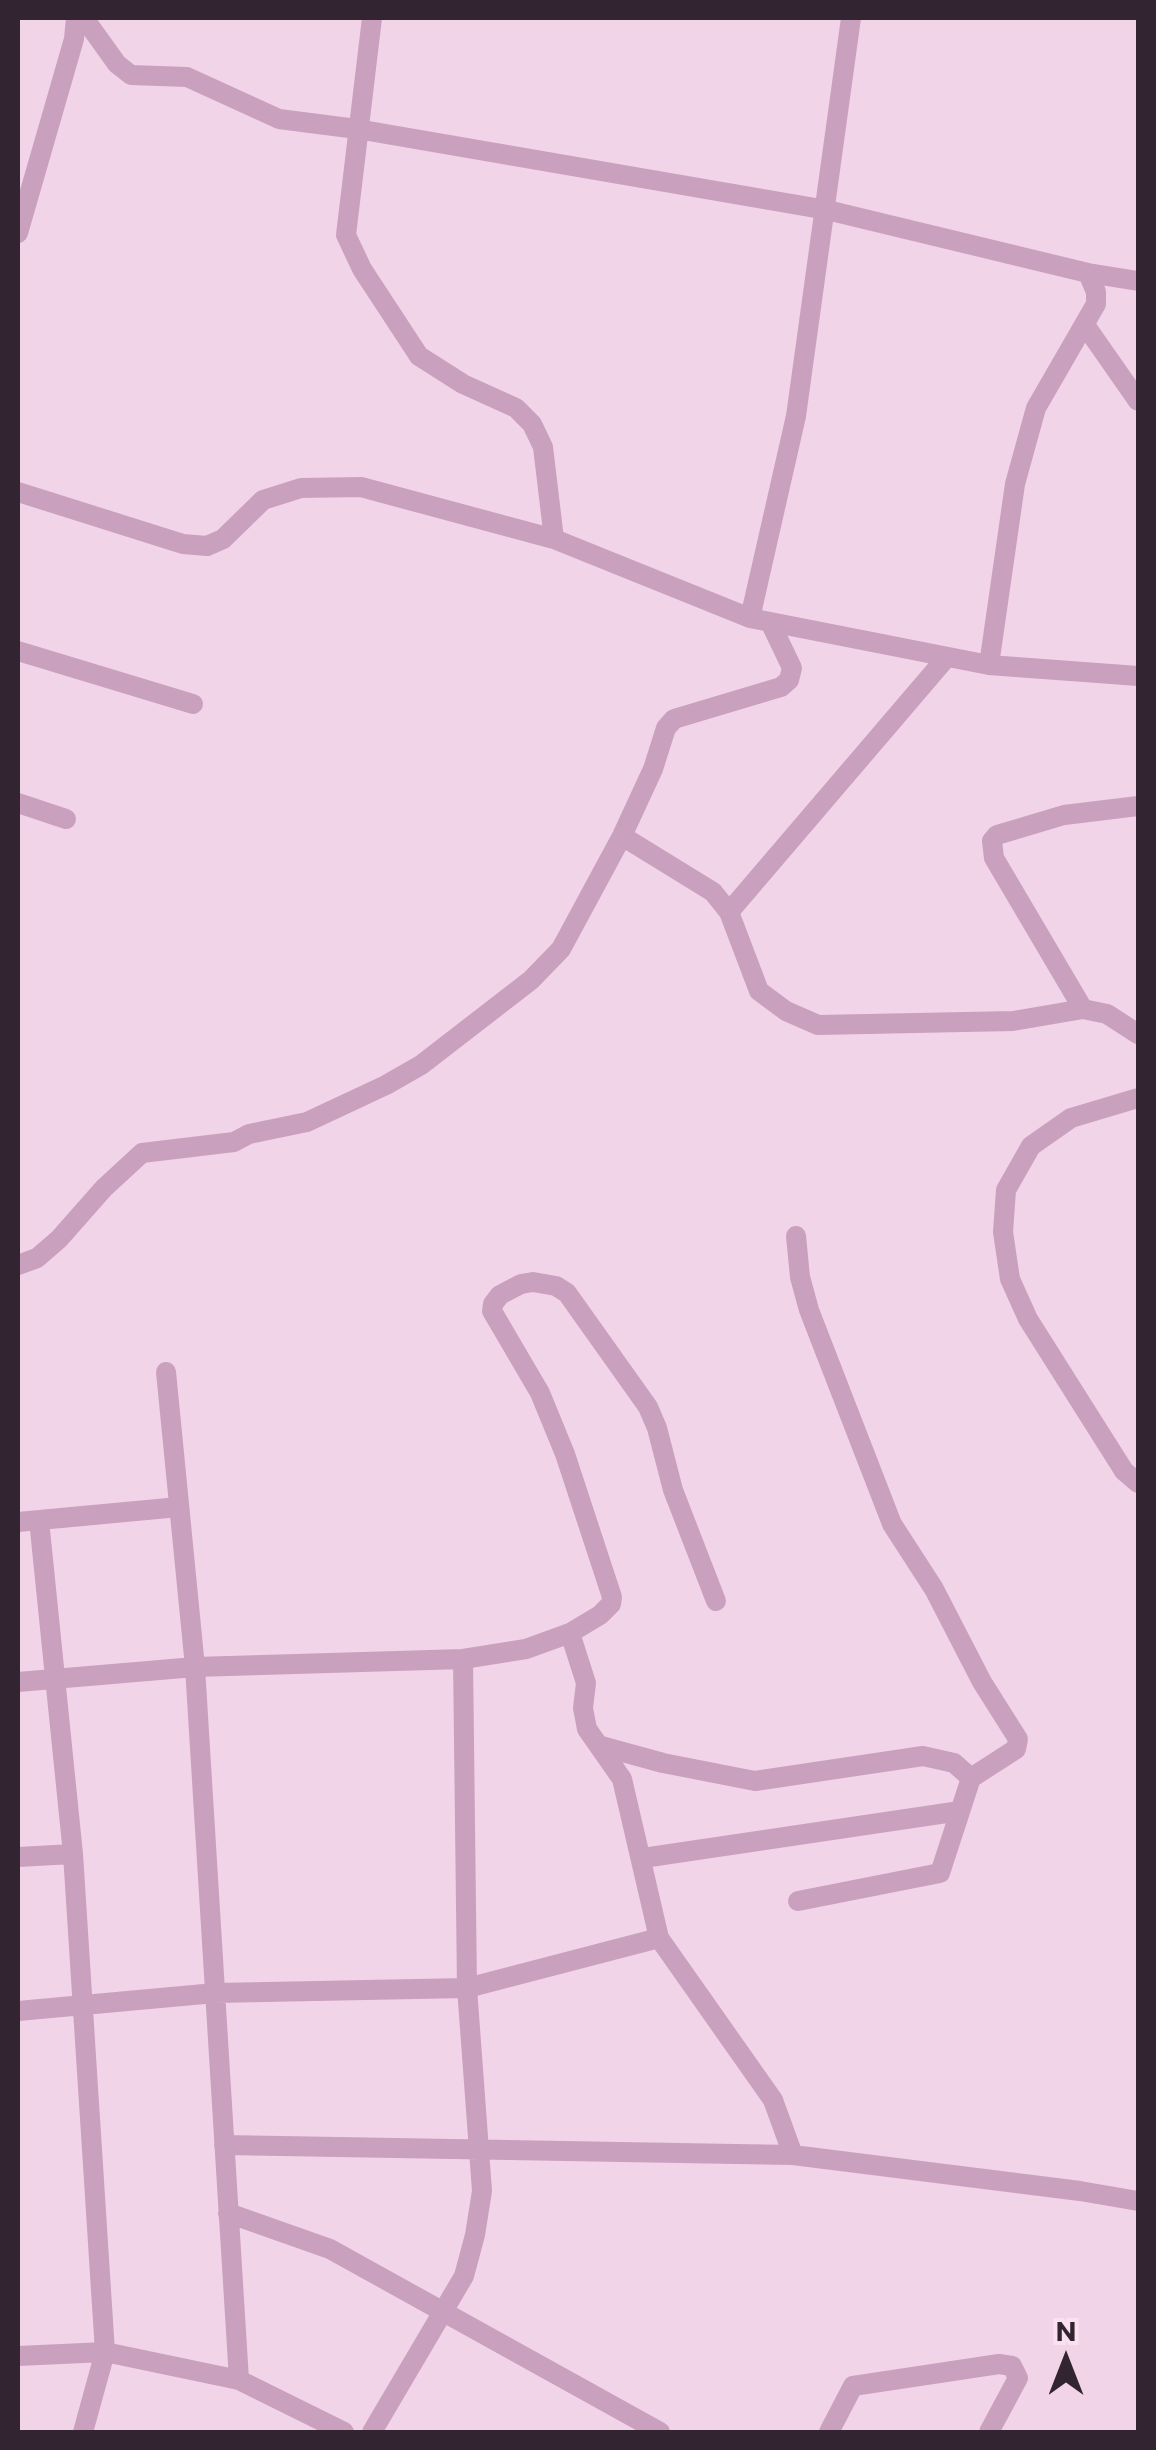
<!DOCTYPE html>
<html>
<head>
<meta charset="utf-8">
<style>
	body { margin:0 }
	#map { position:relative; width:1156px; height:2450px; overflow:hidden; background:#f2d4e8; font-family:Commissioner,sans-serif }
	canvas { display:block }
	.frame { position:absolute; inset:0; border:20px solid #332431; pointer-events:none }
	.north { position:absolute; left:1016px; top:2310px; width:100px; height:100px; -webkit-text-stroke:8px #fae0f1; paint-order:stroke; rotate:0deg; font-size:28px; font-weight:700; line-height:40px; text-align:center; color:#332431 }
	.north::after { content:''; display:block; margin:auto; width:35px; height:45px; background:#332431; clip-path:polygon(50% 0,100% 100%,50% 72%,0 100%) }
</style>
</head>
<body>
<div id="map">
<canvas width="1156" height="2450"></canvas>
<div class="frame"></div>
<div class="north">N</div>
</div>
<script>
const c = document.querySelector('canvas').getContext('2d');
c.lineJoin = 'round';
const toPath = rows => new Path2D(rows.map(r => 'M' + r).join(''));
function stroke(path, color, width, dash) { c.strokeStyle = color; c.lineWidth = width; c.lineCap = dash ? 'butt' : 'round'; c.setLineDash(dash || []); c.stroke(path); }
const street = toPath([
	[84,18,117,64,131,75,187,77,279,119,357,129,827,210,1088,273,1138,281],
	[372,18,346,235,362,269,419,356,463,384,516,408,532,424,543,447,554,539],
	[18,233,74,39,76,18],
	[1085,325,1138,401],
	[18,492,183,544,207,546,223,539,263,500,301,488,361,487,554,539,750,618,989,665,1138,676],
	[750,618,796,416,851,18],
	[18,651,193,704],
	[989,665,1015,484,1036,408,1096,304,1096,292,1088,273],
	[18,803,66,819],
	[622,836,713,892,729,912,759,991,786,1011,818,1025,1013,1021,1083,1009,1107,1014,1138,1034],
	[729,912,946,658],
	[1083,1009,994,858,992,841,997,835,1064,815,1138,806],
	[1138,1098,1071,1118,1031,1146,1006,1190,1003,1232,1010,1279,1028,1319,1124,1471,1138,1483],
	[796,1236,800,1277,809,1310,892,1524,934,1589,982,1682,1018,1739,1016,1749,971,1778,940,1873,798,1901],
	[18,1265,37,1258,59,1239,104,1188,142,1153,234,1142,249,1134,307,1122,386,1085,421,1065,531,980,561,949,622,836,653,769,666,728,674,719,781,687,789,680,792,668,770,622],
	[166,1372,195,1667,239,2380],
	[39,1520,73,1854,105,2352,83,2432],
	[18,1522,179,1507],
	[570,1633,586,1683,583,1708,587,1729,622,1779,659,1938,773,2100,793,2155],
	[18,1682,195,1667,463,1659,526,1649,570,1633,600,1615,611,1604,612,1597,565,1454,540,1393,492,1311,493,1304,500,1295,521,1284,533,1282,556,1286,567,1293,648,1407,657,1428,673,1490,716,1601],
	[601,1746,663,1763,755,1781,923,1756,954,1763,971,1778],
	[18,1857,73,1854],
	[643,1858,960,1811],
	[18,2011,215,1993,467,1988,659,1938],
	[224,2145,793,2155,1080,2191,1138,2201],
	[228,2213,330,2249,660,2432],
	[18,2356,105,2352,239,2380,344,2432],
	[372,2432,464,2276,475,2235,482,2191,467,1988,463,1659],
	[829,2432,853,2386,999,2364,1012,2366,1018,2378,989,2432]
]);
stroke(street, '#caa0bf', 20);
</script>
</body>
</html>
